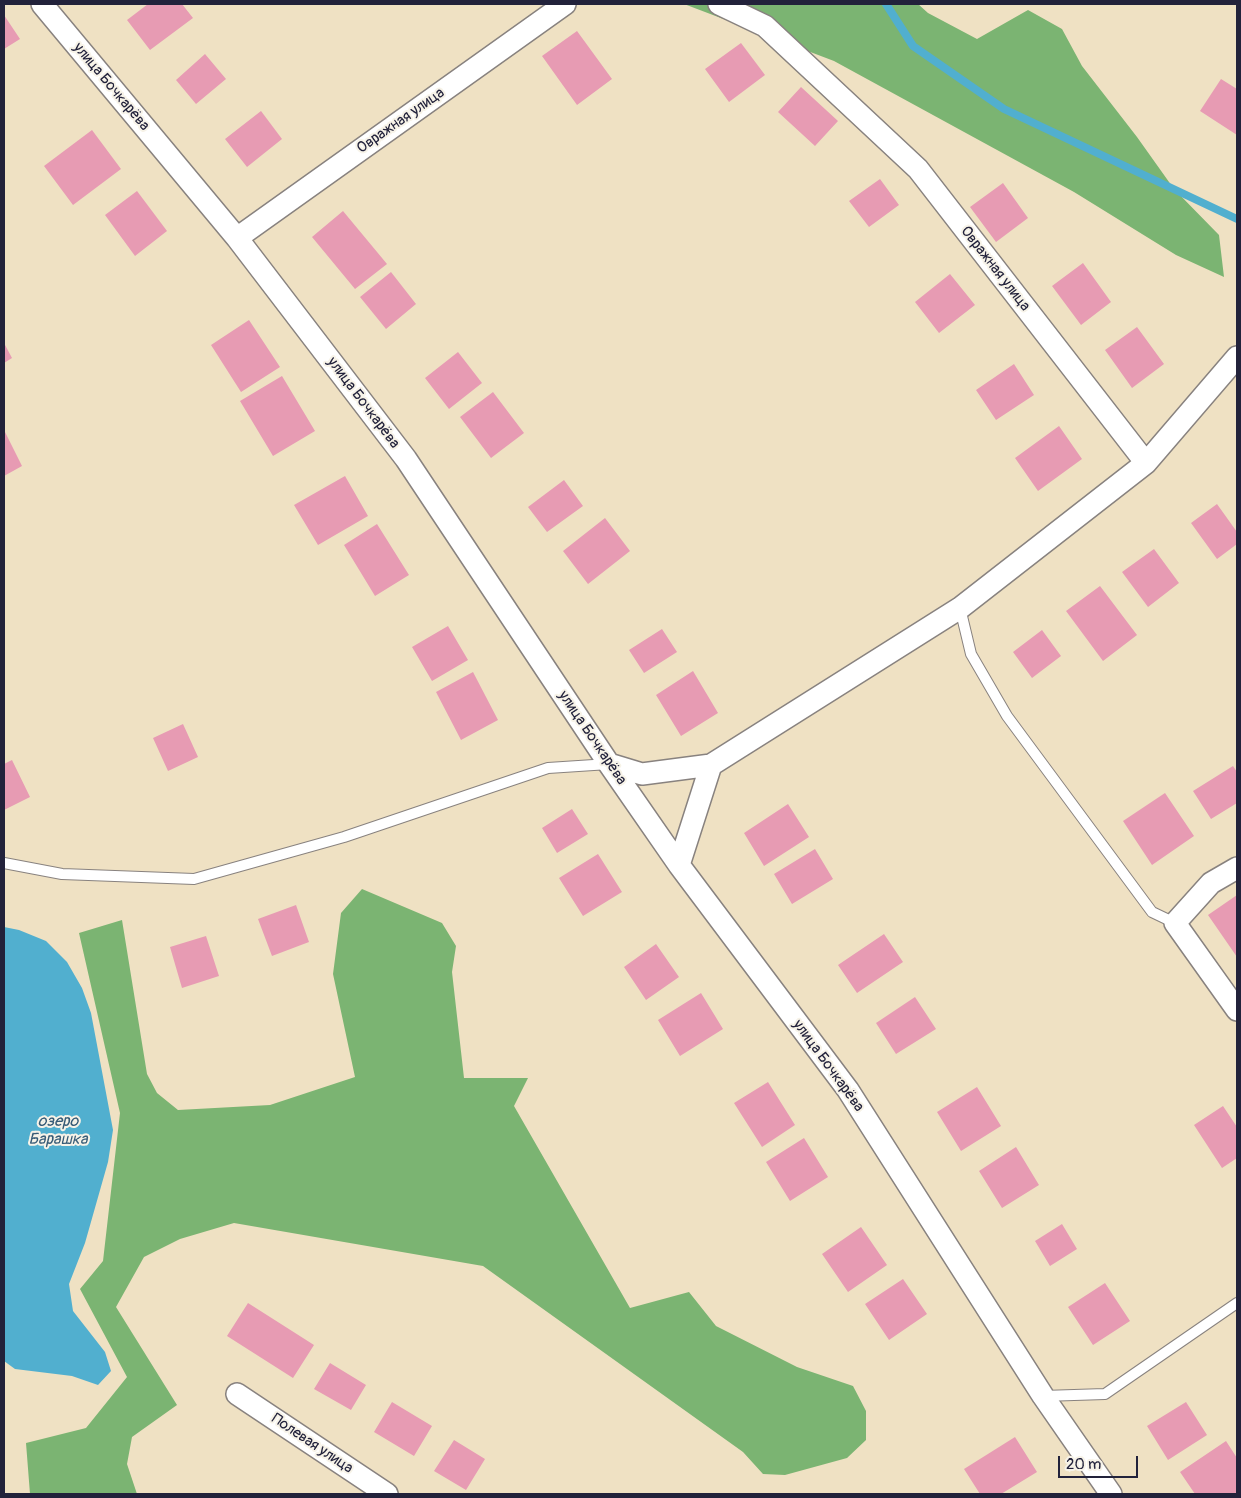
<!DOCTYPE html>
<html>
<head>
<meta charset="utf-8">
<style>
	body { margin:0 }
	#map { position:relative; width:1241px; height:1498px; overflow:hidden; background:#efe1c3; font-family:Pangolin,sans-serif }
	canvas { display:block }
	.frame { position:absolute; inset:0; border:5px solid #22223b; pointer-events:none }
	.scale { position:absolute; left:1058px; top:1456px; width:80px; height:22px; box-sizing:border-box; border:2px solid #22223b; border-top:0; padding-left:6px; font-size:15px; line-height:18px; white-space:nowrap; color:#22223b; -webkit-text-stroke:4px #f7f3e8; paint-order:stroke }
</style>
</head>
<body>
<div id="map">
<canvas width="1241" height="1498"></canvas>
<div class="frame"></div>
<div class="scale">20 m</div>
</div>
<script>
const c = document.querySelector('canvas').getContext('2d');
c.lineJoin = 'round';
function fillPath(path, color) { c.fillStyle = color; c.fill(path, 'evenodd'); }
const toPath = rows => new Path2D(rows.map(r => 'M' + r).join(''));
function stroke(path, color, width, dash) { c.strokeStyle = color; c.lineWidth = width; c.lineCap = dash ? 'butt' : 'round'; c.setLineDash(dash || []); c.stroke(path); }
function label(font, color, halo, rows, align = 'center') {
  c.font = font + ' Pangolin,sans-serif'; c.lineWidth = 4; c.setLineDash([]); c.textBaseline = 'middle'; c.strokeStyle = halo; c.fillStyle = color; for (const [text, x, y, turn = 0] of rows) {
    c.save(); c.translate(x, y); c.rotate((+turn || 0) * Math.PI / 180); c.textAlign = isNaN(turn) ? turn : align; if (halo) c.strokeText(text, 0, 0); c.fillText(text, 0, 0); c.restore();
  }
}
const forest = toPath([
	[684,4,918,4,928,13,977,39,1028,10,1062,29,1082,66,1137,137,1174,189,1219,235,1224,277,1176,255,1074,192,834,61],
	[362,889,442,923,456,946,452,972,464,1078,528,1078,514,1106,630,1308,689,1292,716,1326,797,1367,853,1386,866,1411,866,1440,847,1458,785,1475,763,1474,743,1452,483,1266,234,1223,180,1239,144,1257,116,1307,177,1405,132,1437,127,1464,137,1494,30,1494,26,1443,86,1428,127,1377,80,1289,103,1261,120,1113,79,933,122,920,147,1074,157,1093,178,1110,270,1105,355,1077,333,974,341,913]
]);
const water = toPath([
	[4,927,19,930,46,941,67,962,82,988,91,1013,113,1130,108,1162,85,1243,69,1284,73,1311,105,1352,111,1371,98,1385,72,1376,15,1369,4,1361]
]);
const stream = toPath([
	[886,4,913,46,1004,109,1237,219]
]);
const building = toPath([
	[148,4,182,4,193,18,150,50,127,20],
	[4,15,20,39,4,49],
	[577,31,612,79,577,105,542,56],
	[741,43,765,75,729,102,705,69],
	[205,54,226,79,196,104,176,80],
	[1221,79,1237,89,1237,135,1200,111],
	[801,87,838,121,815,146,778,112],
	[261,111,282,139,247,167,225,139],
	[92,130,121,169,73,205,44,166],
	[880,179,899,205,869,227,849,201],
	[1003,183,1028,218,996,242,970,207],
	[137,191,167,231,135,256,105,215],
	[343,211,387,264,355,289,312,237],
	[1083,263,1111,302,1081,325,1052,286],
	[391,272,416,304,386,329,360,297],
	[950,274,975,305,939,333,915,302],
	[249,320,280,367,241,392,211,345],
	[1137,327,1164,364,1132,388,1105,350],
	[4,343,12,358,4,363],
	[458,352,482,383,449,409,425,378],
	[1014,364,1034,395,996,420,976,390],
	[282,376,315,431,273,456,240,401],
	[493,392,524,433,491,458,460,417],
	[1059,426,1082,459,1038,491,1015,458],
	[4,430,22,466,4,476],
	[345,476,368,516,318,545,294,505],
	[564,480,583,506,547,532,528,507],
	[1217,504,1237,532,1237,544,1217,559,1191,523],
	[605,518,630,551,588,584,563,551],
	[377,524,409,575,375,596,344,545],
	[1154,549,1179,583,1148,607,1122,572],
	[1100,586,1137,635,1103,661,1066,611],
	[448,626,468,660,432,681,412,647],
	[662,629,677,652,644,673,629,650],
	[1042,630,1061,656,1032,678,1013,652],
	[693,671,718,713,681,736,656,695],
	[473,672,498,720,461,740,436,692],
	[183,724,198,757,168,771,153,738],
	[12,760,30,797,4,810,4,764],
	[1233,766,1237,772,1237,803,1211,819,1193,791],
	[1165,793,1194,836,1152,865,1123,821],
	[788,804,809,837,764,866,744,833],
	[572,809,588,834,557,853,542,828],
	[815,849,833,879,792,904,774,874],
	[598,854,622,892,583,916,559,878],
	[1237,895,1237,957,1208,915],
	[296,905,309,942,272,956,258,919],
	[884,934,903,962,857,993,838,965],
	[206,936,219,976,182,988,170,947],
	[656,944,679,977,646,1000,624,967],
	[701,993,723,1029,680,1056,658,1020],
	[915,997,936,1029,896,1054,876,1023],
	[768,1082,795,1125,762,1147,734,1103],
	[977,1087,1001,1126,961,1151,937,1112],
	[1223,1106,1237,1127,1237,1158,1222,1168,1194,1125],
	[804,1138,828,1177,790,1201,766,1162],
	[1016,1147,1039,1185,1002,1208,979,1171],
	[1062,1224,1077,1249,1050,1266,1035,1241],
	[861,1227,887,1265,848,1292,822,1254],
	[903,1279,927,1314,889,1340,865,1304],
	[1105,1283,1130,1321,1093,1345,1068,1307],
	[248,1303,314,1345,293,1378,227,1336],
	[330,1363,366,1385,351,1410,314,1389],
	[392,1402,432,1426,414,1456,374,1432],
	[1186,1402,1207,1435,1168,1460,1147,1426],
	[1015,1437,1037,1472,1001,1494,980,1494,964,1469],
	[454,1440,485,1459,466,1490,434,1471],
	[1226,1441,1237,1458,1237,1494,1195,1494,1180,1472]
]);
const service = toPath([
	[960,608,971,654,1007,716,1152,912,1175,923],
	[4,863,62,874,194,879,344,837,548,768,609,764],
	[1043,1396,1105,1394,1237,1303]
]);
const minor = toPath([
	[42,4,237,238,406,459,609,764,679,865,848,1090,1043,1396,1111,1494],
	[719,4,765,26,918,169,1146,463,1237,357],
	[237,238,565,4],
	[609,764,642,774,711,765],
	[679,865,711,765,960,608,1146,463],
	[1237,868,1211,883,1175,923,1237,1010],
	[237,1394,387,1494]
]);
const streetNames = [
	["улица Бочкарёва",111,87,50],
	["Овражная улица",401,121,-35],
	["Овражная улица",995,269,52],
	["улица Бочкарёва",363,403,53],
	["улица Бочкарёва",592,738,56],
	["улица Бочкарёва",828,1066,54],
	["Полевая улица",312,1444,34]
];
const waterNames = [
	["озеро",58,1122],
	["Барашка",58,1140]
];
fillPath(forest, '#7bb472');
fillPath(water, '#51afcf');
stroke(stream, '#51afcf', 8);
fillPath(building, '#e79bb3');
stroke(service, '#88827f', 12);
stroke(minor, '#88827f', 24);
stroke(service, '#fff', 10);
stroke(minor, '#fff', 21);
label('15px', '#22223b', '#f7f3e8', streetNames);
label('italic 16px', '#355a76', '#f7f3e8', waterNames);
</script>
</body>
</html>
